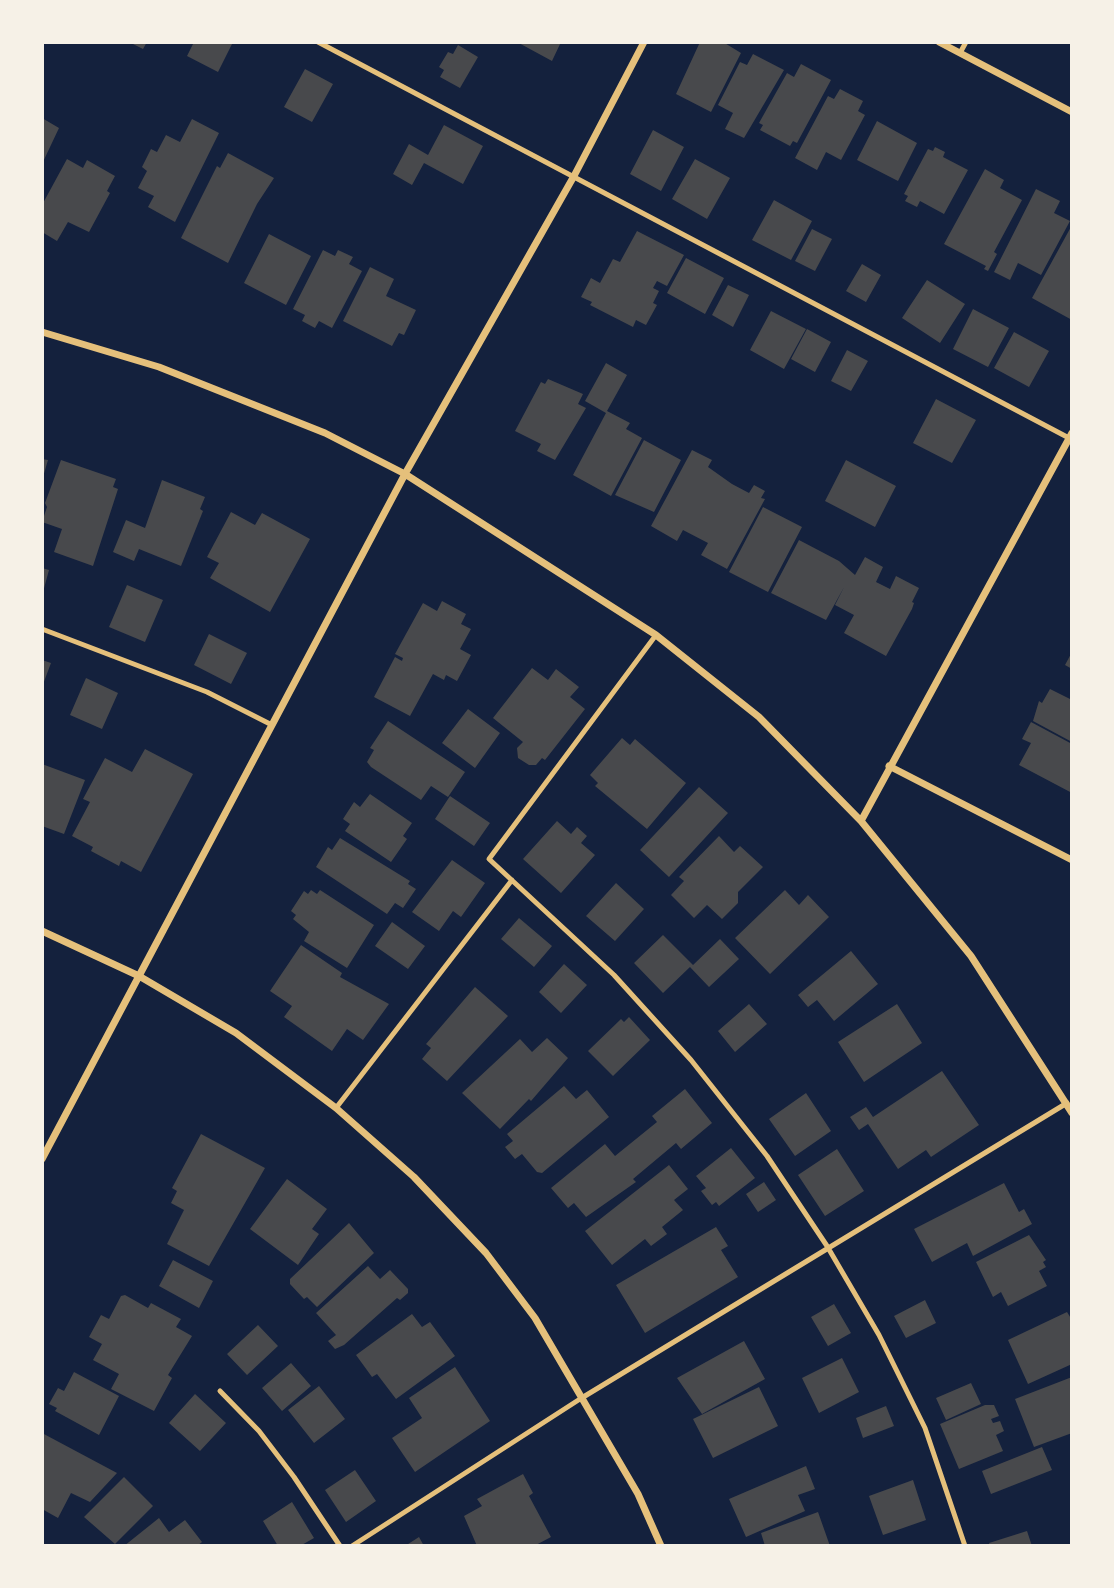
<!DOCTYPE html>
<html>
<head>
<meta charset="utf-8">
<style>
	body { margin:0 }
	#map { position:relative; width:1114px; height:1588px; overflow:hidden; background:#14213d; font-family:Lora,serif }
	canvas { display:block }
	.frame { position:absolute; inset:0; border:44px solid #f6f1e7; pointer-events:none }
</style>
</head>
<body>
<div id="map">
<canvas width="1114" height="1588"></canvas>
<div class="frame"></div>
</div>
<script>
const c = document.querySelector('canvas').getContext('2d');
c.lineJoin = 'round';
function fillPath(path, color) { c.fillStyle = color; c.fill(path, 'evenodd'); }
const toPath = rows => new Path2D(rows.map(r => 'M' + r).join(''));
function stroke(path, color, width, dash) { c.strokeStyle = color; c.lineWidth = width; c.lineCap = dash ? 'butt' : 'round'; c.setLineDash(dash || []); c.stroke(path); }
const building = toPath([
	[129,42,147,42,143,49],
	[194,42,233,42,218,72,187,56],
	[517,42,561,42,552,61],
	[700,42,723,42,741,53,711,112,676,94],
	[458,45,478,57,460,88,440,77,444,70,439,67,448,52,453,54],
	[753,54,784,70,744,138,725,129,733,113,718,105,740,62,747,65],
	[801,64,831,80,797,143,793,141,790,146,760,130,763,125,759,123,787,73,794,77],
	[305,69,333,84,312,122,284,107],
	[840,89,863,101,858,111,865,115,841,160,826,152,817,170,795,158,828,96,834,99],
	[42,118,59,128,42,164],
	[192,119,219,133,175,222,148,207,154,196,138,188,147,171,142,167,151,149,157,152,166,135,180,142],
	[877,121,917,143,898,181,857,160],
	[444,125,483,146,463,184,424,163,412,185,393,174,409,144,428,155],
	[653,130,684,147,661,191,630,174],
	[935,147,945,152,943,157,968,170,944,214,920,201,917,207,905,201,908,196,904,194,928,149,933,151],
	[228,153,274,178,257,204,228,263,181,238,217,166,220,168],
	[67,159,83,168,87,160,115,176,107,191,110,193,89,232,68,222,57,241,42,232,42,205],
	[695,159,730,178,707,219,672,199],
	[985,169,1004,180,1000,188,1022,200,994,252,997,254,988,271,984,269,986,266,944,244],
	[1036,189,1060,201,1054,213,1070,221,1041,275,1018,263,1010,280,994,272],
	[774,200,812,221,791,260,752,240],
	[1072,225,1072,320,1032,298],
	[812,229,832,239,815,271,795,261],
	[637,231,684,255,667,286,657,281,653,288,659,291,653,303,657,305,646,325,636,320,633,327,590,305,592,302,581,297,591,278,600,283,613,259,620,262],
	[269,234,311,256,286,305,244,283],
	[323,250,335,256,338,250,353,257,349,264,362,271,332,328,319,321,315,328,302,321,305,315,293,309],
	[686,258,724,278,705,314,667,293],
	[862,264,881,275,866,302,846,291],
	[370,267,394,279,386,296,416,310,404,335,399,333,392,346,343,321],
	[927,280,965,304,940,343,902,318],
	[728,285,749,295,733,327,712,315],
	[973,309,1009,328,988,367,953,349],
	[771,311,806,329,784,369,750,350],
	[807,329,831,342,815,372,791,359],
	[1014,332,1049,351,1029,387,994,368],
	[847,350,868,361,851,391,831,381],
	[606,363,627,375,607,411,630,423,626,429,642,438,611,496,573,475,606,413,585,401],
	[548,379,583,394,578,404,586,408,555,460,537,451,541,444,515,431,541,382,545,384],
	[936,399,976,420,952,463,913,443],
	[644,440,681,460,654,512,615,495],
	[692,450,712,460,708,467,732,484,749,493,754,485,765,491,761,498,765,499,727,569,701,555,708,543,683,530,677,541,651,526],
	[42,459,48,460,43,477,42,477],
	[61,460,116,479,113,487,118,489,93,566,54,552,62,529,42,522,47,507,45,503],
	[846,460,896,486,875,527,825,501],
	[162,480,205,497,200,509,203,511,181,566,139,549,134,561,113,552,126,520,145,528],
	[763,507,802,527,768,592,729,572],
	[231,512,255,525,262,513,310,539,270,612,210,578,219,563,207,557],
	[799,540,839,561,855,575,865,557,883,567,876,582,890,589,896,576,919,588,912,602,914,603,912,609,886,656,844,633,854,615,835,605,844,587,826,620,771,593],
	[42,568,49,570,43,592,42,592],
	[127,585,163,600,145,642,109,627],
	[442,601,466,614,461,624,471,629,460,649,471,655,457,681,446,675,444,680,433,674,410,716,374,697,395,657,402,661,403,658,395,654,423,603,437,611],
	[209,634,247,653,231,684,194,665],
	[1072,652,1072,669,1065,665],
	[42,660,51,663,42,687],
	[532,668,548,680,556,669,579,687,570,697,585,709,545,760,542,758,536,765,529,765,518,758,517,748,523,742,493,718],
	[86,678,118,693,102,729,70,715],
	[1050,689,1072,700,1072,742,1033,721,1039,701,1042,703],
	[468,709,500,733,475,768,442,743],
	[388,721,465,772,448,797,431,786,421,800,371,767,367,762,374,750,370,748],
	[1031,722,1072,744,1072,793,1019,765,1031,743,1022,739],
	[622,738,630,745,635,739,686,783,647,829,595,786,598,783,590,775],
	[145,749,193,774,141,872,121,861,119,866,91,851,93,847,72,836,90,802,83,799,105,758,132,772],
	[42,764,85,780,64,834,42,826],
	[699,787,728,813,669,877,640,850],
	[370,794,412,823,403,836,407,839,391,862,345,831,350,824,343,819,354,802,360,807],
	[450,796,490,823,474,846,435,819],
	[557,821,571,834,577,827,587,836,581,843,595,855,561,893,523,859],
	[719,836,734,852,740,846,763,867,738,892,738,903,722,919,707,905,694,918,671,895,684,881,679,877],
	[340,838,410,881,408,884,416,889,403,908,395,903,387,914,316,867,328,847,332,850],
	[452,860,485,883,461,917,453,911,439,931,412,912],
	[616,883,644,909,615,941,586,916],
	[311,890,317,894,320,890,374,925,347,968,304,941,309,932,293,919,296,915,291,911,304,891,308,894],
	[785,890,799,905,808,895,829,917,770,974,735,938],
	[519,918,552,946,534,967,501,939],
	[392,922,425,946,408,969,375,946],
	[663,935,693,965,720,939,739,959,709,987,690,967,663,993,634,963],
	[301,945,342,973,340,977,389,1004,363,1040,347,1029,332,1051,284,1017,292,1006,270,991],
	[851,951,878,984,834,1021,817,1000,808,1007,798,995],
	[564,964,587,985,561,1013,539,992],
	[475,987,508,1016,447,1081,422,1059,431,1048,426,1044],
	[749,1004,767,1024,735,1052,718,1031],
	[897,1004,922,1043,864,1082,838,1042],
	[629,1017,650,1040,613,1076,588,1051,621,1019,624,1022],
	[547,1038,568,1058,531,1101,529,1099,500,1129,462,1093,520,1039,532,1052],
	[942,1071,979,1125,931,1157,926,1150,898,1169,868,1124,859,1130,850,1117,866,1107,873,1117],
	[564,1086,576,1099,587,1090,609,1117,542,1173,537,1172,522,1154,515,1159,505,1147,513,1141,507,1134],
	[685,1089,712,1123,681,1149,676,1143,633,1179,636,1182,586,1217,574,1203,568,1208,551,1188,605,1144,615,1156,657,1122,652,1116],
	[806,1093,831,1131,795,1156,769,1119],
	[201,1134,265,1168,209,1266,167,1244,184,1210,171,1203,177,1191,172,1188],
	[731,1148,755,1178,719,1206,716,1202,712,1205,701,1191,706,1188,696,1176],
	[837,1149,864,1191,825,1216,798,1175],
	[669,1165,688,1189,674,1200,683,1210,662,1227,667,1234,651,1246,645,1239,612,1265,585,1231],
	[287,1179,327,1209,312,1229,319,1234,298,1265,250,1229],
	[764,1182,776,1200,758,1212,746,1194],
	[1004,1183,1019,1212,1024,1209,1032,1224,973,1256,967,1243,932,1262,914,1229],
	[349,1223,374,1253,317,1307,307,1297,304,1299,290,1284,290,1279],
	[716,1227,728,1246,721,1250,738,1277,645,1333,616,1285],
	[1029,1235,1046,1260,1043,1262,1046,1267,1039,1271,1047,1286,1008,1306,1001,1292,993,1297,976,1262],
	[173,1260,213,1281,199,1308,159,1286],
	[368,1266,380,1279,390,1270,408,1289,408,1293,400,1300,397,1298,344,1345,335,1349,328,1341,336,1335,316,1313],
	[125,1295,148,1308,151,1303,181,1319,176,1327,192,1336,168,1375,172,1378,154,1411,111,1389,119,1374,93,1360,102,1344,89,1337,101,1315,109,1319,121,1296],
	[925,1300,936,1323,906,1338,894,1316],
	[834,1304,851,1333,828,1346,811,1317],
	[1067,1312,1072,1320,1072,1364,1028,1384,1008,1340],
	[412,1314,422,1327,430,1322,455,1356,396,1399,377,1374,372,1377,356,1355],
	[258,1325,278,1346,247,1375,227,1354],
	[744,1341,765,1379,702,1414,677,1378],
	[842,1358,859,1392,819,1413,802,1378],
	[291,1363,311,1386,282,1411,262,1388],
	[455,1367,490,1421,415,1472,392,1438,422,1418,409,1398],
	[74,1372,119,1396,99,1435,55,1411,57,1408,49,1404,58,1388,64,1391],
	[1072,1377,1072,1433,1034,1447,1015,1399],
	[971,1383,981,1404,946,1420,936,1398],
	[319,1386,345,1419,314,1443,288,1410],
	[759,1387,778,1426,713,1458,693,1419],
	[195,1394,226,1423,200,1451,169,1423],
	[985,1405,994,1405,999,1416,991,1419,993,1423,1000,1421,1004,1431,996,1435,1003,1451,959,1469,940,1424],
	[886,1406,894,1426,863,1438,856,1418],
	[42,1433,117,1473,90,1502,71,1493,58,1518,42,1509],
	[1042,1447,1052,1470,991,1494,982,1471],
	[806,1466,815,1489,798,1495,805,1511,746,1537,729,1499],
	[355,1470,376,1501,346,1522,325,1490],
	[523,1474,533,1493,529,1496,551,1537,534,1546,477,1546,464,1516,482,1506,477,1499],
	[124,1477,153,1506,115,1544,84,1517],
	[913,1480,926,1520,883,1535,869,1496],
	[292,1502,314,1538,300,1546,278,1546,263,1521],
	[818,1512,830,1546,765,1546,761,1533],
	[159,1518,169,1532,185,1520,202,1542,197,1546,124,1546],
	[1027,1531,1032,1546,990,1546,989,1543],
	[419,1537,424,1546,405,1546]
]);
const service = toPath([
	[318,42,1069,438],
	[960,53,966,42],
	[42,629,207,692,272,725],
	[656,635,489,859,614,975,691,1060,767,1156,827,1246,879,1335,925,1428,965,1546],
	[336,1108,512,880],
	[220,1391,259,1431,294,1477,340,1546],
	[352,1546,580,1399,1067,1103]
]);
const minor = toPath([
	[939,42,1072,112],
	[42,332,159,367,325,433,405,474,656,635,759,717,861,821,971,956,1072,1113],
	[889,766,1072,860],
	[861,821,1072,433],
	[42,931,139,976,236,1033,336,1108,414,1177,486,1253,535,1318,638,1494,661,1546],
	[42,1159,405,474,574,176,644,42]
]);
fillPath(building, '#48494c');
stroke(service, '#e5c07b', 5);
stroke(minor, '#e5c07b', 7);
</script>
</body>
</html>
